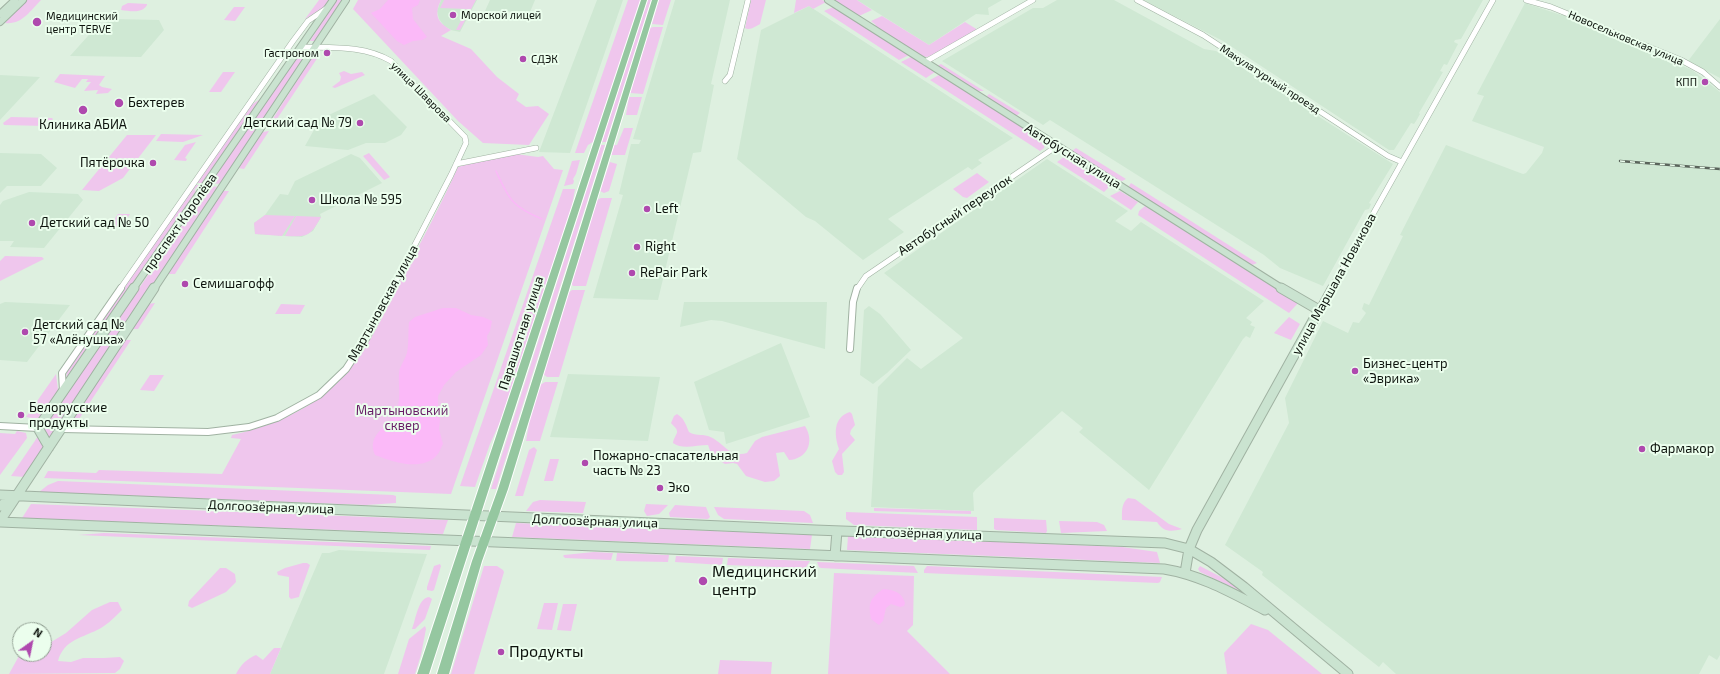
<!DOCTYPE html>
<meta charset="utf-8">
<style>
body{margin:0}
#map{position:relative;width:1720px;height:674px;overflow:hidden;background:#def0e0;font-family:"Exo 2",sans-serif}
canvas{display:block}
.north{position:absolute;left:12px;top:622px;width:40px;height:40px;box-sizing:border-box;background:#ebfeed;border:1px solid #92a093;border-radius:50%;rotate:33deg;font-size:11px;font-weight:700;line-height:16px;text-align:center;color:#0d130d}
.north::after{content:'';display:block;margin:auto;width:14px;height:18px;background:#af49ae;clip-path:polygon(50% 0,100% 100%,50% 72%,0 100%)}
</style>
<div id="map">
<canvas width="1720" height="674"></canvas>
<div class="north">N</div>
</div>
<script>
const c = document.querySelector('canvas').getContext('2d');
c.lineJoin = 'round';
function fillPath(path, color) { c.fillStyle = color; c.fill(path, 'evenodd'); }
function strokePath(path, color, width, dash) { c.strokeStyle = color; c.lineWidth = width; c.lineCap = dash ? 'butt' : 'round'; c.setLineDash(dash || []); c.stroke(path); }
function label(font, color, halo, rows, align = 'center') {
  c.font = font + ' "Exo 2",sans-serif'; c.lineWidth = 4; c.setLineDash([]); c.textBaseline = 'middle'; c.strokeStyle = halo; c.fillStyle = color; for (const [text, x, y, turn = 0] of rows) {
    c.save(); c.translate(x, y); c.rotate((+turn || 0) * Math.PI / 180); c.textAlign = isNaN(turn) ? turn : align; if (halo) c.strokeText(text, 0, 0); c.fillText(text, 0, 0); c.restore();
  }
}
const built = new Path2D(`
 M441,0h36l-17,32 -9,-2 -7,-4 -5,-7 -2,-8z
 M490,0h45l-5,12 -45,-1z
 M597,0h26l-53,153 -31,-1z
 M675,0h55l-19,84 3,1 -13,67 -8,1 -35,147 -65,-2 30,-103 -4,-1 12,-50h8l2,-4 -8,-1z
 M857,0h145l-14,8 1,7 -13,-1 -47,31z
 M1057,0h57l90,49 12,2 177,113 -24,39 2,1 -2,5 -4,1 -42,76 -43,-18 -16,-13 -214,-135 -7,5 -101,-64 91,-53h10z
 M1143,0h340l-22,39 -6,1 -1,2 4,2 -11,21 -3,-1 -4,7 3,1 -24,41 1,1 -4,7 -2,3 -3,-1 -17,27h-5l-166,-109z
 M1525,3l36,12 2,-1 18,10 111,46 28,22v563l-3,5 -8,-5 -10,19h-303l-13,-12 -4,5 -117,-92 1,-3 -38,-27 64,-122 -4,-25 38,-77 25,12 5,-11 6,1 7,-10 -4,-4 2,-6 5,2 34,-69 -3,-1 46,-90 77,29 3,-1 16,-20 2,-6 -72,-26 12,-25 -7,-2z
 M809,6l204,132 -35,22 4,3 -10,7 -4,-3 -80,52 16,13 -41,28 -48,-39 -9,-4 -69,-58 24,-129z
 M115,19l44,1 5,10 -23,27 -71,-1 26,-29z
 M1720,19v59l-32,-17z
 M0,75l40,2 -40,43z
 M374,94l33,33 -6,8 -16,8h-19l-18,7 -43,-4 15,-27z
 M0,153l41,1 16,14 -16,18h-34l-7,7z
 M351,154l9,4 22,25 -62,31 1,3 -8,14 -11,6 -47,-3 -1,-11 11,-8 15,-21 8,1 7,-14z
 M1047,159l81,52 -13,10 16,10 10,-9 123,79 -18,17 6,4 -2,3 5,2 -5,11 -4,-2 -3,3 -94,151 -70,-58 4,-4 -21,-17 -86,78 -3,4 1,18 -103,-4 7,-120 29,-29 14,11 42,-31 -79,-65z
 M29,192l49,2 5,6 -39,48 -34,-1 4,-6h-14v-36l3,-4z
 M5,302l23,1 42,2 -43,57 -27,-2v-56z
 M684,302h143l-2,47 -103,-28 -11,-1 -31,7z
 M869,306l11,8 31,36 -24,23 -14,11 -13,-9 4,-65z
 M781,343l29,74 -84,27 -2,-12 -15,-2 -15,-48z
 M568,374l92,3 -12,64 -98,-4z
 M339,550l88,4 -43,120h-114l52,-121h7z`);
const green = new Path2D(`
 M27,0h14c-11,11 -19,25 -36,23z
 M319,0h11l-5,7 -20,12z
 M336,0h6c-9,13 -16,28 -25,41h-7z
 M358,0h83c-7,15 -4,22 10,30l-10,6 30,13 26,28 22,17 -3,6 10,7 12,-1 11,8 -20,31 -46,-2 -25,-22 -105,-112z
 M444,0h32l-16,30h-4l11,-21 -27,-1z
 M628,0h13l-48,142 -5,3 -4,8h-9z
 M648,0h3l-45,142h-4z
 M659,0h12l-8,25 -11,-1z
 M751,0h15l-6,24c-4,2 -10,7 -15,4z
 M796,0h26l4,2 -13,7 -4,-3 -15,7z
 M834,0h23l15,10 -13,6z
 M128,3l19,1v1c-5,9 -17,6 -26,5l1,-4z
 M234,7h11l-10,14 -11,-1z
 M833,7l76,48 -10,5 -75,-49z
 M882,16l47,29 36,-23 13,8 -45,26 -7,1 -6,-2 -46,-29 2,-1 -5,-4z
 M653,27h10l-20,67 -13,-1 20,-65z
 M300,53h9l-88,131 -11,-1z
 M314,54h6l-49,74h-4z
 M911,57l24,15 -9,6 -25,-16z
 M941,64l43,27h-7l-40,-25z
 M344,71l7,3 11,-2 3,3 -30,13 -3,-1 8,-6 1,-4 -2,-4z
 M223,72h12l-14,20h-12z
 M60,74l45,2 -6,9 3,2 10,2 -4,4 -12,1 2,-4 -14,1 7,-9h-5l2,-3h-6l-7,9 -21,-6z
 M939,75l103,65 3,3 -1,5 -4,3 -110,-71z
 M989,94l31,19 -4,3 -26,-16 -3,-4z
 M629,97h13l-5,18h-11z
 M262,98l-58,85h-7l54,-78z
 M11,117l41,1 1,1 -4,5 -4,2 -41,-1 -1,-2z
 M624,128h9l-8,27h-14l3,-10h3z
 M269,131l-25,38 -6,-1 25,-36z
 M161,134l42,1 -20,7 -27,-1z
 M127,135h29l-33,43 -24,13 -17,-1z
 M196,142l-11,16 2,1 -1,2 -12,-1 11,-15z
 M601,145h4l-109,344h-5z
 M1076,148l50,31 -4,2 -6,-2 -44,-28z
 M369,153l21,24 -6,3 -21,-24z
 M516,154l22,3 5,-1 11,13 9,1 -112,324 -407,-16 4,-7 48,2 3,-3 123,4 19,-35 -10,-1 1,-3c58,-13 103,-38 135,-90 13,-21 23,-44 35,-67 19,-36 39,-73 56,-111l11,-3z
 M1064,157l46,29 -6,6 -47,-30z
 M580,160l-4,14 -3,5 1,2 -1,3 -9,2 8,-25z
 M610,162l7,2 -8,27 -5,2 -4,-2z
 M977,173l12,9 -22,16 -4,-1 -10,-8z
 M1131,183l126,80 -5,2 -122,-77 -1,-2z
 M195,185h6l-4,2 -3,3 2,1 -7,11h2l-125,178 1,-10z
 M209,186l10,1 -157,234 -13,-1z
 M563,189h12l-3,17 -71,214 -11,24 -15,43 -15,-1z
 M223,191h6l-54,83h-7z
 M1120,191l18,11 -7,8 -21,-14z
 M601,198h11l-26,88h-13l-2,-3 26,-83z
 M1145,206l153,97 -9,10 -151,-98 1,-4z
 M118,214h12l-9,13h-12z
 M265,215l30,1 -13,20 -27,-2 -1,-11z
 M296,216h2l23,1c-11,20 -14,20 -36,19z
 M5,256l37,1 2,2 -44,22v-20z
 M572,290h13l-26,87h-12l-4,-3 25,-81z
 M155,303l-17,26h-7l17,-25z
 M281,304l24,1 -5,9h-25z
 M1289,317l11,7 -9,16 -17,-7z
 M124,340h7l-52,79 -6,-1z
 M56,374l2,16 -2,5 -18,24 -12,-2z
 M150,375h14l-10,16 -14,-1z
 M545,382h13l-18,59h-14l4,-23 10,-33z
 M850,412l2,2 3,11 -4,5 -1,4 5,6 -13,14 2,18 -2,3h-4l-3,-3 -3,-11 7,-12c-5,-14 -6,-32 11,-37z
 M677,414c7,4 9,11 12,18 6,4 12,2 19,4 15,5 20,22 39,17l8,-12 7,-4 43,-11c10,16 2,33 -16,34l-5,-8 -8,1 4,23 -6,5 -9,1 -19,-6 -9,-12 -4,-1 -8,1 -13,-8 -4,-11c-11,0 -26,5 -35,-2 0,-4 5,-10 4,-12 0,-3 -4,-5 -6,-8l3,-7z
 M47,423l14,1 -36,53 -14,-1z
 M17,431l9,2 1,5 -27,37v-42l15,1z
 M534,447l3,3 -14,46h-8l14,-46z
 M550,459h9l-6,22h-9z
 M58,481l335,14 3,1v7l-30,2 -327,-13 9,-7z
 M1128,498l7,1 34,25 13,5c-11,3 -19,3 -25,-7l-35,-2c0,-8 -1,-16 6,-22z
 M540,500l46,2 -3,11 -57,-2 7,-9z
 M31,504l417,16 -5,14 -421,-16z
 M646,504l22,1 -9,9 -12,2 -3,-5z
 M675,505l31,2 4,10 -2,2 -38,-2 -1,-4z
 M714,507l90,4 6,4 3,8 -89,-4 -6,-4z
 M874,508l97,3v3l-97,-3z
 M846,512l131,5v13l-123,-5 -8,-6z
 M994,518l52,2 1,11 -1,2 -50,-3 -2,-1z
 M1059,521l38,1 7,3 3,6 -46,2z
 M516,523l296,12 -2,14 -298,-12z
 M104,533l327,13 -1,4 -352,-15z
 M848,536l274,11 35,5 3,11 -313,-13z
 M594,552l19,1 -2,7 -46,-2 -2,-2 1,-1z
 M617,553l52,2 -1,7 -52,-1z
 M676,556l47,2 -1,7 -47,-3z
 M728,558l82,3 -4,6 -4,1 -75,-3z
 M817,562l97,4 4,7 -97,-5 -2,-1z
 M303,563h4l3,2 -10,28 -1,4 -8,2 -2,-2v-20l-11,-2 -1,-3 8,-4z
 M440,564l1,2 -7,24 -2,1 -5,-1v-3l7,-21z
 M484,566h13l6,4 1,2 -30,102h-23z
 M927,566l235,11 -2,5 -2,1 -234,-10v-3z
 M1200,566l21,11 22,14v1l-43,-20 -2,-3z
 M220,568h6l9,6 1,8 -10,10 -34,16 -4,-2 1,-5z
 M834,573l80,3 -1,49 -6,6 43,43h-122z
 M429,597l3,2 -7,20 -10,10h-3c4,-10 6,-31 17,-32z
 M110,602h8l4,8c-6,6 -14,14 -21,18 -18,10 -37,11 -43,33l13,1 12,-4h21l16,-1 4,4 -4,8 -5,4 -106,1 11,-20h24v-13l4,3 18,-11 26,-23z
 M544,603h14l-6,27 -15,-1z
 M563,604h14l-6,27 -14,-1z
 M1251,624l17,6 54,44h-95l-3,-21z
 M425,626l1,3 -5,26 -6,19h-17l11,-35z
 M274,648h7l-11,26h-34c5,-10 11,-15 20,-19l7,5z
 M720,660l52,2 -1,12h-53z`);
const water = new Path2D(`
 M388,0h32l-2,5 -6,3 1,11 14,18 -5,3 -9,1 -9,4 -7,-4 -26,-28 9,-4z
 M443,308h13l15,7 12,2 9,4 -2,10 -3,5 1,9 -7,10 -25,17 -12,13 -6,11v20l2,4 -1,9 4,15c-2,3 -3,8 -6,11 -15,17 -44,7 -62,0 -9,-21 13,-27 20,-42 7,-13 3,-26 4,-40 0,-6 6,-13 8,-20 2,-10 1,-21 2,-31l6,-5z
 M883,589c11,1 19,3 22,14l-1,3 -4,1 -9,-3 -5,4 -3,13 -4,4 -8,-6c-3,-17 -1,-20 12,-30z`);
const stream = new Path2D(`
 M496,171c13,28 16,36 46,48`);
const streetFar1 = new Path2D(`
 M1137,0l66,35 185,121 14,6
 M1526,0l25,7 130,53 22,12 17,15
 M301,47c31,1 62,-2 90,14l74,76 1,6 -15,32 -59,114
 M925,62l108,-62
 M725,81l5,-6 18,-75
 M456,164l80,-16
 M120,289l173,-248 15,-20 19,-13
 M857,289l9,-13 191,-130
 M1331,289l162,-289`);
const street = new Path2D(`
 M1319,310l12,-22
 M850,349l3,-47 4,-14
 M63,391l-1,-18 59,-85
 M0,426l38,2
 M62,429l146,3 41,-5 28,-9 42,-23 27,-26 21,-32 25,-49`);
const secondaryFar1 = new Path2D(`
 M828,0l455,289
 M0,14l15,-14
 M0,22l23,-22
 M133,289l200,-289
 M154,289l192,-289`);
const secondary = new Path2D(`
 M49,447l-11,-19 96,-140
 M0,495l815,35 350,13 24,6 22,13 33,25 104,87
 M0,506l14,-8
 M0,521l154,-233
 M0,522l1164,47c37,6 68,24 101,41
 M835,556l2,-25
 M1185,573l4,-24 8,-19 122,-220 -38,-22`);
const primary = new Path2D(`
 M641,0h6l-218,674h-12z
 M652,0h6l-150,489 -26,72 -33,113h-12l35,-113 26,-72z`);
const rail = new Path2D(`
 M1620,161l100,8`);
const markers = [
 [453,15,4,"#af49ae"],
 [37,22,5,"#af49ae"],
 [327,53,4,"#af49ae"],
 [523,59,4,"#af49ae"],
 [1705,82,4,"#af49ae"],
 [119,103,5,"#af49ae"],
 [83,110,5,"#af49ae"],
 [360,123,4,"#af49ae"],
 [153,163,4,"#af49ae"],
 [312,200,4,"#af49ae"],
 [647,209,4,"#af49ae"],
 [32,223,4,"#af49ae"],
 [637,247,4,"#af49ae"],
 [632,273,4,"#af49ae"],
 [185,284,4,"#af49ae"],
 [25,332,4,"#af49ae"],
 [1355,371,4,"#af49ae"],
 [21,415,4,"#af49ae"],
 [1642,449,4,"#af49ae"],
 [585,463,4,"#af49ae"],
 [660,488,4,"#af49ae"],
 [703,581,5,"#af49ae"],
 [501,652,4,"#af49ae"]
];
const farPoinames = [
 ["Морской лицей",461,15],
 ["Медицинский",46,16],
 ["центр TERVE",46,29],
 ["Гастроном",319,53,"right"],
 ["СДЭК",531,59],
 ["КПП",1697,82,"right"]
];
const farStreetnames = [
 ["Новосельковская улица",1626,38,23],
 ["Макулатурный проезд",1270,79,33],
 ["улица Шаврова",421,92,45]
];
const poiNames = [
 ["Бехтерев",128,103],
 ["Детский сад № 79",352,123,"right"],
 ["Клиника АБИА",83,125,"center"],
 ["Пятёрочка",145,163,"right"],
 ["Школа № 595",320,200],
 ["Left",655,209],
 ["Детский сад № 50",40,223],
 ["Right",645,247],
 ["RePair Park",640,273],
 ["Семишагофф",193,284],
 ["Детский сад №",33,325],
 ["57 «Алёнушка»",33,340],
 ["Бизнес-центр",1363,364],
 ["«Эврика»",1363,379],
 ["Белорусские",29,408],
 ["продукты",29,423],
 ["Фармакор",1650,449],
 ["Пожарно-спасательная",593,456],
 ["часть № 23",593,471],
 ["Эко",668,488]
];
const streetNames = [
 ["Автобусная улица",1073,156,32],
 ["Автобусный переулок",955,215,-34],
 ["проспект Королёва",180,223,-55],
 ["улица Маршала Новикова",1334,284,-61],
 ["Мартыновская улица",383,303,-61],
 ["Парашютная улица",521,333,-72],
 ["Долгоозёрная улица",271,507,2],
 ["Долгоозёрная улица",595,521,2],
 ["Долгоозёрная улица",919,533,2]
];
const parkNames = [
 ["Мартыновский",402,411],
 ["сквер",402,426]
];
const nearPoinames = [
 ["Медицинский",712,572],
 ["центр",712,590],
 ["Продукты",509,652]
];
fillPath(built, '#cfe8d3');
fillPath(green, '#efc6ed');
fillPath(water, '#fbb9f8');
strokePath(stream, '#fbb9f8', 1.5);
strokePath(streetFar1, '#a0b2a2', 6);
strokePath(street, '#a0b2a2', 8);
strokePath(secondaryFar1, '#a0b2a2', 8);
strokePath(secondary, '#a0b2a2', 11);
strokePath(primary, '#fff', 2);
strokePath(streetFar1, '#fff', 5);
strokePath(street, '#fff', 6);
strokePath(secondaryFar1, '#cae3d0', 6);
strokePath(secondary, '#cae3d0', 9);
fillPath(primary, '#95c7a0');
strokePath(rail, '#5a645b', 2.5);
strokePath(rail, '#ebfeed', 1.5, [5]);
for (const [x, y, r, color] of markers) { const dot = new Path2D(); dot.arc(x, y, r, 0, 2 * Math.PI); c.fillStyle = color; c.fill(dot); strokePath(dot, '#ebfeed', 1.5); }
label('11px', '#0d130d', '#ebfeed', farPoinames, 'left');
label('11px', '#0d130d', '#ebfeed', farStreetnames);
label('13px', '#0d130d', '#ebfeed', poiNames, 'left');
label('13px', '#0d130d', '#ebfeed', streetNames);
label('13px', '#671c66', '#ebfeed', parkNames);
label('16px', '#0d130d', '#ebfeed', nearPoinames, 'left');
</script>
